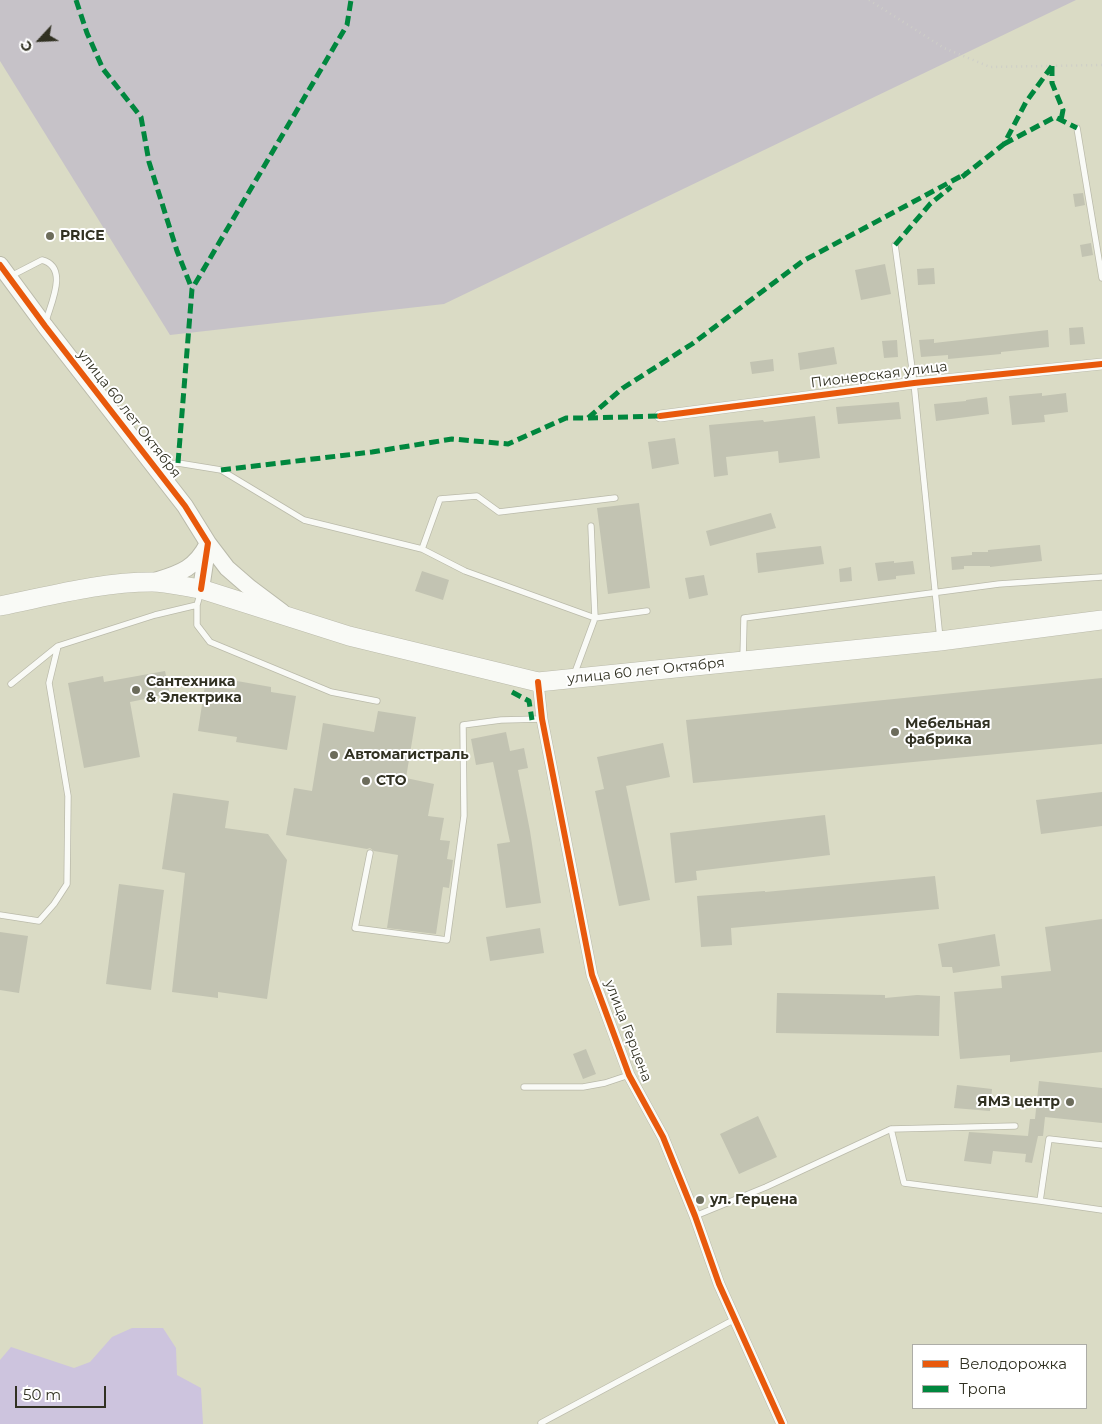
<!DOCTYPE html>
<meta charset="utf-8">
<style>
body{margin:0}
#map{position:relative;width:1102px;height:1424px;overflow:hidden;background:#dadbc5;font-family:Montserrat,sans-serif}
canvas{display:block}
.legend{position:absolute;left:912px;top:1344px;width:175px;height:65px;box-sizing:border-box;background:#fff;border:1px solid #adada7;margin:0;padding:6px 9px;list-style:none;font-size:15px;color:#313122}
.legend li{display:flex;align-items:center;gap:10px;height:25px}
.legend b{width:25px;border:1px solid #adada7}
.north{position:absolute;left:15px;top:15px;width:50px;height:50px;-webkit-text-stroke:4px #fff;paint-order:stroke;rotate:245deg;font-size:14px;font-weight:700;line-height:20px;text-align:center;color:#313122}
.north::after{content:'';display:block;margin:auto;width:18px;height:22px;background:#313122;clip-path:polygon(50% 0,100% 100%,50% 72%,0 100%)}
.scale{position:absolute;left:15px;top:1386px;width:91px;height:22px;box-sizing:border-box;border:2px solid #313122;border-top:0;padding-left:6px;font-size:15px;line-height:18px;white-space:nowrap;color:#313122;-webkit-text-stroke:4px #fff;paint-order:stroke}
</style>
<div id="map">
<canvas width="1102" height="1424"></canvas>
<ul class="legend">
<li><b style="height:6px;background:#e8590c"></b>Велодорожка</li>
<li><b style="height:6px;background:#00873e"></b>Тропа</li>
</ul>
<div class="north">С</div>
<div class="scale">50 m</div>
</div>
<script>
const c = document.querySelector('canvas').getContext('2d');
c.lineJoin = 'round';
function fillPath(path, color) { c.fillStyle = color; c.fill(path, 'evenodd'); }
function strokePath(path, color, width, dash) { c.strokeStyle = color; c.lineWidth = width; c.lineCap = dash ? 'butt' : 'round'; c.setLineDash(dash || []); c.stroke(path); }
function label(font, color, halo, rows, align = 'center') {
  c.font = font + ' Montserrat,sans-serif'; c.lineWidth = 4; c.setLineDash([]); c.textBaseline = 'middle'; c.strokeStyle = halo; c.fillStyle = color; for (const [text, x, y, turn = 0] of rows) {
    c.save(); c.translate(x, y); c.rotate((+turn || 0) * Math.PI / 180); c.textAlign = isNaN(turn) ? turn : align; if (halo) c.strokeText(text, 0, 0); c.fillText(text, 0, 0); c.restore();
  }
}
const green = new Path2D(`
 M0,0h1076l-632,304 -274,31 -170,-274z`);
const water = new Path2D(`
 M132,1328h31l13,20 1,27 24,13 2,36h-203v-64l11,-13 63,21 16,-6 22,-25z`);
const building = new Path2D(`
 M1083,193l2,12 -10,2 -2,-13z
 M1091,243l2,12 -11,2 -2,-12z
 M885,264l6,30 -30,6 -6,-30z
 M934,268l1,16 -17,1 -1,-16z
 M1083,327l2,17 -15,1 -1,-17z
 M1048,330l1,17 -48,5v2l-53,5v-4l-27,2 -2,-17 15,-1v4z
 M897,340l1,17 -14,1 -2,-17z
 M834,347l3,17 -37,6 -2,-17z
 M773,359l1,12 -22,3 -2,-12z
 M1042,393v3l24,-3 2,19 -24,3 1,7 -33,3 -3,-29z
 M987,397l2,17 -53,7 -2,-17 32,-3v-1z
 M899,402l2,17 -63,5 -2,-17z
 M815,416l5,42 -41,5 -1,-12 -52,6 2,18 -14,2 -5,-52 54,-5 1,2z
 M675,438l4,26 -27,5 -4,-27z
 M639,503l11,85 -42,6 -11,-86z
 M771,513l5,15 -66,18 -4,-15z
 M1040,545l2,16 -52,6v-1h-26v3l-12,1 -1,-13 21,-2v-3h16v-2z
 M821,546l3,18 -66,9 -2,-20z
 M894,561v2l19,-2 2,13 -19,2v3l-18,2 -3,-18z
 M851,567l1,14 -12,1 -1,-13z
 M422,571l27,9 -6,20 -28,-9z
 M704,575l4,20 -19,4 -4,-21z
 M165,671l5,23 -40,8 10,55 -56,11 -16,-85 35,-7 1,6z
 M1102,678v66l-409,39 -7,-63z
 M237,681l34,6v5l25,4 -9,54 -51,-8 1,-5 -39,-6 7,-46 30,5z
 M378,711l38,6 -10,61 28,6 -6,32 16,2 -4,22 10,1 -3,18 6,1 -4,28 -6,-1 -7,47 -49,-6 11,-73 -24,-4 -4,-3 -3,1 -81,-14 8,-47 18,3 11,-68 51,9z
 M506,732l4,19 14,-3 4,20 -10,2 12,61 11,72 -35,5 -9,-64 13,-2 -17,-80 -17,3 -5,-26z
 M663,743l7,34 -44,9 24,114 -31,6 -24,-115 9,-2 -7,-32z
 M1102,792v34l-61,8 -5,-34z
 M173,793l56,8 -4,27 43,6 19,26 -20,139 -49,-7v6l-46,-6 13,-119 -23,-4z
 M825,815l5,40 -134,16 1,9 -22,3 -5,-50z
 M935,876l4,33 -208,19 1,17 -31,2 -4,-51 68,-5v1z
 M119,884l45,6 -13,100 -45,-6z
 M1102,919v133l-92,10v-7l-50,4 -6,-67 48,-4 -1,-12 50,-5 -6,-44z
 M540,928l4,25 -54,8 -4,-24z
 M0,932l28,4 -9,57 -19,-3z
 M995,934l5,32 -47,7 -1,-6h-10l-4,-23z
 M777,993l108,2v3l32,-3 23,1 -1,40 -163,-3z
 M586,1049l10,25 -13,5 -10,-25z
 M1039,1081l63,7v35l-57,-6 -2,19h-5l-6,27 -7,-1 1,-8 -33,-3 -2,13 -27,-3 5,-29 59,4 2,-17h5z
 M957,1085l35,4 -2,22 -36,-3z
 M758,1116l19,41 -38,17 -19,-40z`);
const path = new Path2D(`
 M869,0l75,48 46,19 112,-2`);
const lane = new Path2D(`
 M1077,128l25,150
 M895,245l19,138 26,256
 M9,277l33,-17c27,7 9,43 4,61
 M157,466l21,-3 43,7 83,50 118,29 43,22 130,47 52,-7
 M422,549l18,-50 37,-3 22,16 116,-14
 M201,591l-4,14v20l13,17 121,50 46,9
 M743,659l1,-41 255,-34 103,-7
 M574,675l21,-57 -4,-92
 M11,684l47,-38 97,-31 42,-10
 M370,853l-15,75 92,12 17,-124 -1,-91 38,-5 41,-1
 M0,915l39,6 15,-17 13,-20 1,-88 -19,-113 9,-37
 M524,1087h59l22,-4 24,-8
 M891,1129l124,-3
 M1040,1201l62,9
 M695,1216l71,-29 125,-58 13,54 136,18 9,-62 53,6
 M541,1423l194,-104`);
const street = new Path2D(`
 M660,416l254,-33 188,-19
 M538,682l4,37 50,256 37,100 34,62 32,79 24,68 63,140`);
const secondary = new Path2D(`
 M0,265l45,61 140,180 23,37 -7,46
 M155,581c25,-8 40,-12 53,-38l19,25 23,20 32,24`);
const primary = new Path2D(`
 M0,606c50,-10 100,-24 152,-24 16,0 33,5 49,7l148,47 189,46 402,-41 162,-21`);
const quiet = new Path2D(`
 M76,0l11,33 16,36 38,48 8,45 28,89 15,38
 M1052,66v17l11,27 -2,10
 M1004,144l51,-27 22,11
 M962,177l42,-33 22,-42 26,-36
 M895,245l35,-41 21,-17
 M588,418l72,-2
 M178,463l14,-174 155,-264 4,-25
 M221,470l151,-18 80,-13 56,5 58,-26h22l35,-30 69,-44 111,-83 164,-88
 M512,692l17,9 3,19`);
const cycleway = new Path2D(`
 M0,265l45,61 140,180 23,37 -7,46
 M660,416l254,-33 188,-19
 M538,682l4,37 50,256 37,100 34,62 32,79 24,68 63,140`);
const markers = [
 [50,236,5,"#6c6c5b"],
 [136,690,5,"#6c6c5b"],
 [895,732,5,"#6c6c5b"],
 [334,755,5,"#6c6c5b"],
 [366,781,5,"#6c6c5b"],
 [1070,1102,5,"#6c6c5b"],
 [700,1200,5,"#6c6c5b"]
];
const poiNames = [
 ["PRICE",60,236],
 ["Сантехника",146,682],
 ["& Электрика",146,698],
 ["Мебельная",905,724],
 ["фабрика",905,740],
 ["Автомагистраль",344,755],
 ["СТО",376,781],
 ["ЯМЗ центр",1060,1102,"right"],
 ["ул. Герцена",710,1200]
];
const streetNames = [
 ["Пионерская улица",879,375,-7],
 ["улица 60 лет Октября",129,414,52],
 ["улица 60 лет Октября",646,671,-6],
 ["улица Герцена",628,1031,69]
];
fillPath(green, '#c6c2c8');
fillPath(water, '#cdc4de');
fillPath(building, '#c2c3b2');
strokePath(lane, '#babaaa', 7);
strokePath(street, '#babaaa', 12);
strokePath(secondary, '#babaaa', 18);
strokePath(primary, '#babaaa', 20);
strokePath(path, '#cecec8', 2.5, [1, 4]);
strokePath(lane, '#f9faf6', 5.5);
strokePath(street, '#f9faf6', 11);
strokePath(secondary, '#f9faf6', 16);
strokePath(primary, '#f9faf6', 19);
strokePath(quiet, '#00873e', 5, [10, 5]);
strokePath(cycleway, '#e8590c', 6);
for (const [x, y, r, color] of markers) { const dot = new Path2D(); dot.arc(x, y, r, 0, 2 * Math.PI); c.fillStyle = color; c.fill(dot); strokePath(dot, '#fff', 2); }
label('bold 14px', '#313122', '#fff', poiNames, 'left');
label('14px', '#313122', '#fff', streetNames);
</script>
